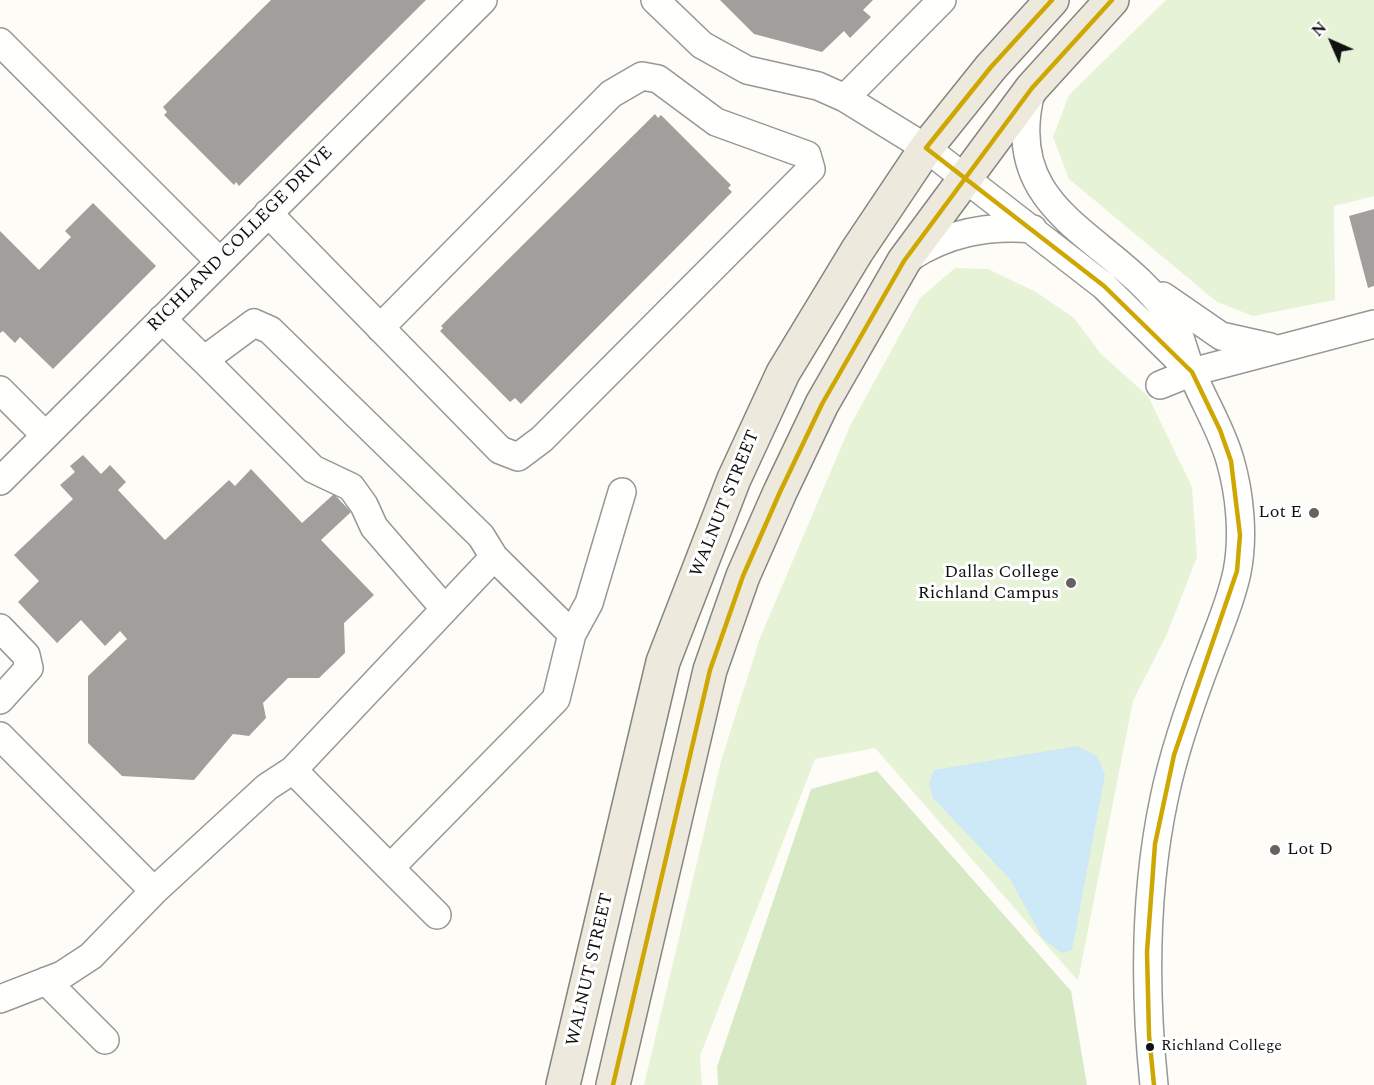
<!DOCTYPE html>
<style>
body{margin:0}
#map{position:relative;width:1374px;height:1085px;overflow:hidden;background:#fdfcf7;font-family:Spectral,serif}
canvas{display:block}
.north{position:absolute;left:1302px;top:12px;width:60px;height:60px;-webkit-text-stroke:4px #fff;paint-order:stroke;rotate:315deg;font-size:16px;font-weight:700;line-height:24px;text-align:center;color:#111}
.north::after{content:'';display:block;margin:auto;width:21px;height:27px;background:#111;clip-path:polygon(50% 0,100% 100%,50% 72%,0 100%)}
</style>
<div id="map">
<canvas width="1374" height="1085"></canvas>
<div class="north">N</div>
</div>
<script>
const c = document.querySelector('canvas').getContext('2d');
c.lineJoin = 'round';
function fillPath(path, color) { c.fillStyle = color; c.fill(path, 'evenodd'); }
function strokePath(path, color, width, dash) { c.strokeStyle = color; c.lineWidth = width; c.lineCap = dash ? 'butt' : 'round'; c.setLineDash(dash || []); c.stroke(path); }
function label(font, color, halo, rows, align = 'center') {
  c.font = font + ' Spectral,serif'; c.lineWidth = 6; c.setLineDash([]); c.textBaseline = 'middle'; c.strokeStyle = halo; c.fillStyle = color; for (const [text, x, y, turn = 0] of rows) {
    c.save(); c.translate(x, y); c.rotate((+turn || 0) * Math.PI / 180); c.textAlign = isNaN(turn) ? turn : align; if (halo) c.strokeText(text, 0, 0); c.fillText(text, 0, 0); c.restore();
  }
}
const green = new Path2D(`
 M1166,0h208v196l-40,10 1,94 -82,16 -36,-14 -148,-123 -16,-42 16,-42z
 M955,268l33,1 48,23 38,26 27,36 47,42 44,91 5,70 -30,77 -34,67 -55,280 -203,-233 -60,11 -115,297 2,29h-58l77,-324 39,-123 90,-212 70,-128z`);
const forest = new Path2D(`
 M877,771l194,220 16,94h-369l-1,-18 94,-278z`);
const water = new Path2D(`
 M1077,746l20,10 8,19 -33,175 -10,3 -19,-14 -33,-60 -77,-81 -4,-15 5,-13z`);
const building = new Path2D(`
 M271,0h155l-187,186 -3,-4 -2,3 -70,-70 3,-3 -4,-5z
 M720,0h153l-10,10 8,7 -21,21 -6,-7 -22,21 -68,-18z
 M655,114l3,4 3,-3 70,70 -3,3 4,4 -211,212 -6,-6 -5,4 -70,-71 3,-3 -2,-2z
 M93,203l63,63 -103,103 -33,-32 -5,6 -12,-12 -3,2v-102l39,39 32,-33 -6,-6z
 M1374,209v77l-6,2 -19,-72z
 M83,455l18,19 9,-9 16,17 -8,8 47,50 64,-60 6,6 16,-17 51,54 32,-29 17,18 -30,28 53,55 -30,28 1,30 -26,25h-31l-25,25 3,15 -17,18 -16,-2 -39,46 -72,-4 -34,-33v-67l39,-37 -7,-8 -15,15 -24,-26 -24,23 -39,-41 21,-21 -25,-26 59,-56 -13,-14 15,-13 -5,-6z`);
const minor = new Path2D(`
 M655,0l47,45 45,25 71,16 27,12 81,50 178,138 83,82
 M0,42l220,220
 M1031,92c-32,126 86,142 141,228 9,14 12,34 19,50 12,31 30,58 39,90 10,34 14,77 7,112 -6,29 -18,56 -28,83 -18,47 -35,95 -45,144 -20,95 -20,190 -10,286
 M845,98l97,-98
 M268,213l232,237 18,7 24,-18 269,-270 -4,-14 -91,-33 -58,-43 -16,-3 -31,18 -231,234
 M909,258c38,-25 78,-33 124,-29
 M1163,296l58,40 49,11
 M204,360l109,109 38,18 13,18 10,22 70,81
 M1160,385l32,-13 182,-48
 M0,390l45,45
 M0,481l483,-481
 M0,628l26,27 3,13 -29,32
 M572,634l17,-31 33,-111
 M0,736l154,155 -63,65 -29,19 -62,24
 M293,770l97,98 166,-169 16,-65 -78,-77
 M390,868l47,47
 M154,891l113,-104 26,-17 201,-213 -13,-21 -211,-206 -16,-7 -50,37 -42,-41
 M46,981l59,59`);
const major = new Path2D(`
 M563,1085l100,-423 71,-183 49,-106 74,-122 69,-103 65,-81 61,-67
 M613,1085l97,-415 33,-94 37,-84 42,-88 82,-143 128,-173 80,-88`);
const bus1 = new Path2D(`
 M1052,0l-61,67 -65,81 178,138 88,86 28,58 11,31 9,74 -3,36 -63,184 -19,89 -8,108 2,83 5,50
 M613,1085l97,-415 33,-94 37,-84 42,-88 82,-143 128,-173 80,-88`);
const markers = [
 [1314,513,6,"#646362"],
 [1071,583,6,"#646362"],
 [1275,850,6,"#646362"],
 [1150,1047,5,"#111"]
];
const busNames = [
 ["Richland College",1161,1047]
];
const streetNames = [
 ["RICHLAND COLLEGE DRIVE",241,240,-45],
 ["WALNUT STREET",726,504,-68],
 ["WALNUT STREET",591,970,-77]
];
const poiNames = [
 ["Lot E",1302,513],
 ["Dallas College",1059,573],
 ["Richland Campus",1059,594],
 ["Lot D",1287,850,"left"]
];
fillPath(green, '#e7f3d7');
fillPath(forest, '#d8eac5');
fillPath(water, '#cde8f7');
fillPath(building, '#a19f9c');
strokePath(minor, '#979795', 30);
strokePath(major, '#858482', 36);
strokePath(minor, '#fffffe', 27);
strokePath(major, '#ede9dc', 33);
strokePath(bus1, '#cfa703', 4.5);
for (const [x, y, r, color] of markers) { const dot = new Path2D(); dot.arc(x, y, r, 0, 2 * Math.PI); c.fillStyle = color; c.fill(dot); strokePath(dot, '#fff', 2); }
label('16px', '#111', '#fff', busNames, 'left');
label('18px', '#111', '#fff', streetNames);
label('18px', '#111', '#fff', poiNames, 'right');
</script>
